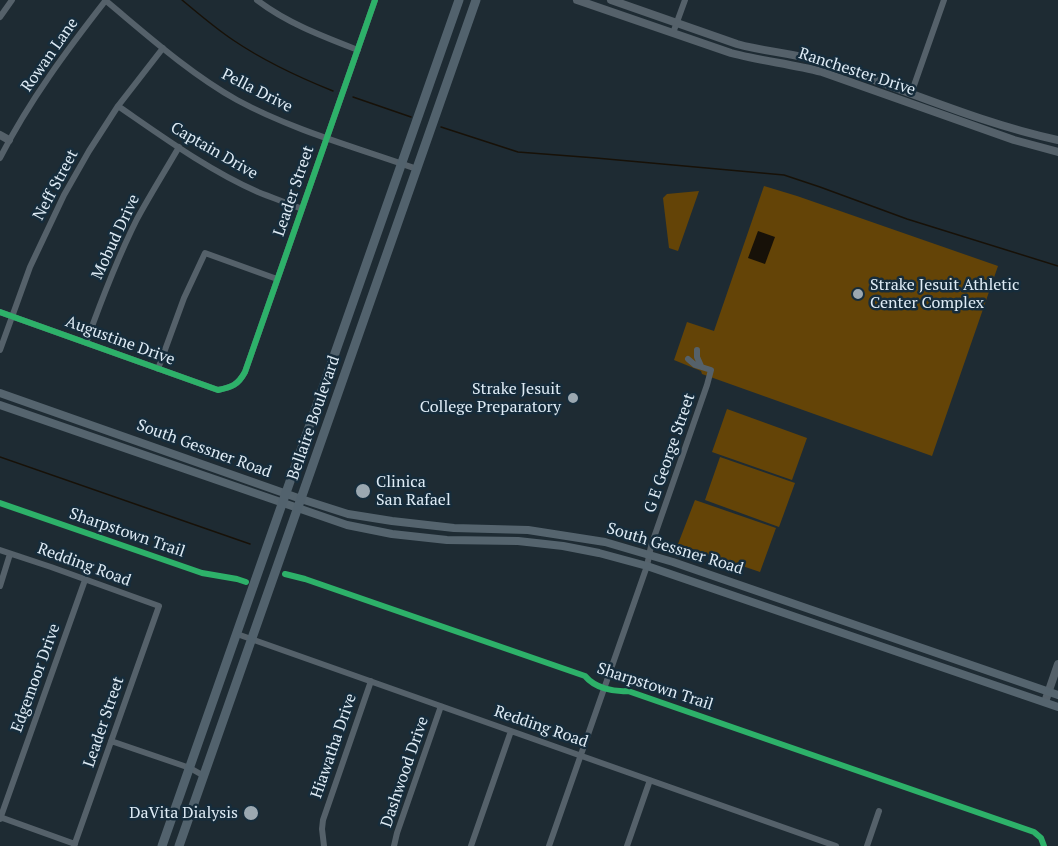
<!DOCTYPE html>
<style>
body{margin:0}
canvas{display:block;background:#1e2b33}
</style>
<canvas width="1058" height="846"></canvas>
<script>
const c = document.querySelector('canvas').getContext('2d');
c.lineJoin = 'round';
function fillPath(path, color) { c.fillStyle = color; c.fill(path, 'evenodd'); }
function strokePath(path, color, width, dash) { c.strokeStyle = color; c.lineWidth = width; c.lineCap = dash ? 'butt' : 'round'; c.setLineDash(dash || []); c.stroke(path); }
function label(font, color, halo, rows, align = 'center') {
  c.font = font + ' "PT Serif",serif'; c.lineWidth = 5; c.setLineDash([]); c.textBaseline = 'middle'; c.strokeStyle = halo; c.fillStyle = color; for (const [text, x, y, turn = 0] of rows) {
    c.save(); c.translate(x, y); c.rotate((+turn || 0) * Math.PI / 180); c.textAlign = isNaN(turn) ? turn : align; if (halo) c.strokeText(text, 0, 0); c.fillText(text, 0, 0); c.restore();
  }
}
const green = new Path2D(`
 M764,186l33,10 201,70 -66,190 -230,-82 -1,-3 -27,-11 13,-38 27,9z
 M699,191l-21,60 -9,-3 -6,-50 4,-4z
 M727,409l80,29 -15,42 -80,-28z
 M720,457l75,26 -16,44 -74,-27z
 M695,500l81,28 -16,44 -82,-28z`);
const water = new Path2D(`
 M758,231l17,6 -10,27 -17,-6z`);
const stream = new Path2D(`
 M182,0c17,14 33,28 51,40 31,21 65,37 100,51
 M353,97l58,20
 M441,127l77,25 78,6 188,17 36,12 87,32 151,47
 M0,457l250,87`);
const minor = new Path2D(`
 M105,0c42,35 84,73 132,100 55,30 121,48 180,69
 M257,0c30,23 65,36 101,50
 M0,17l12,-17
 M673,33l12,-33
 M911,94l33,-94
 M118,106c45,31 90,64 140,86 15,6 29,11 44,17
 M0,158c29,-57 67,-108 106,-158
 M0,312l218,78c14,-3 20,-5 27,-18l130,-372
 M86,343c15,-42 31,-84 51,-124 13,-24 28,-48 42,-72
 M0,350l30,-83 34,-72 25,-44 29,-45 45,-58
 M697,350v7l4,9
 M158,369l26,-71 21,-45 72,26
 M0,550l51,17 108,39 -85,240
 M0,586l10,-32
 M237,634l599,212
 M111,741l79,27 14,8
 M0,817l75,27
 M0,819l85,-239
 M324,846l-2,-17 1,-9 48,-139
 M394,846l3,-13 44,-127
 M471,846l40,-115
 M549,846l98,-280 4,-20 56,-161 4,-15 -16,-5 -7,-6
 M627,846l23,-66
 M867,846l12,-35`);
const tertiary = new Path2D(`
 M577,0l154,53c30,8 61,11 91,19l192,68 44,12
 M611,0l126,44c28,8 57,9 85,18 78,25 156,61 236,78
 M0,135l9,5
 M1045,702l13,-38`);
const secondary = new Path2D(`
 M0,393l301,106 47,15 44,7 62,7 74,2 77,12 68,20 385,133
 M0,405l347,120 45,9 55,6 71,1 45,5 36,7 48,13 411,141`);
const primary = new Path2D(`
 M162,846l297,-846
 M179,846l297,-846`);
const cycleway = new Path2D(`
 M0,312l218,78c14,-3 20,-5 27,-18l130,-372
 M0,503l202,70 35,6 9,3
 M285,574l20,5 280,97c10,12 28,16 43,15l406,141 7,6 3,8`);
const markers = [
 [858,294,6,"#9ba8b1"],
 [573,398,6,"#9ba8b1"],
 [363,491,8,"#9ba8b1"],
 [251,813,8,"#9ba8b1"]
];
const streetNames = [
 ["Rowan Lane",50,55,-55],
 ["Ranchester Drive",857,72,18],
 ["Pella Drive",257,91,27],
 ["Captain Drive",214,151,30],
 ["Neff Street",56,185,-62],
 ["Leader Street",294,191,-71],
 ["Mobud Drive",116,237,-65],
 ["Augustine Drive",120,341,20],
 ["Bellaire Boulevard",314,418,-71],
 ["South Gessner Road",204,449,20],
 ["G E George Street",670,453,-71],
 ["Sharpstown Trail",127,533,19],
 ["South Gessner Road",675,549,17],
 ["Redding Road",84,565,20],
 ["Edgemoor Drive",36,678,-70],
 ["Sharpstown Trail",655,687,18],
 ["Leader Street",104,722,-71],
 ["Redding Road",541,727,19],
 ["Hiawatha Drive",334,746,-71],
 ["Dashwood Drive",405,772,-71]
];
const poiNames = [
 ["Strake Jesuit Athletic",870,285],
 ["Center Complex",870,303],
 ["Strake Jesuit",561,389,"right"],
 ["College Preparatory",561,407,"right"],
 ["Clinica",376,482],
 ["San Rafael",376,500],
 ["DaVita Dialysis",238,813,"right"]
];
fillPath(green, '#644407');
fillPath(water, '#171108');
strokePath(stream, '#171108', 1.5);
strokePath(minor, '#55616a', 6);
strokePath(tertiary, '#55616a', 8);
strokePath(secondary, '#55646e', 8);
strokePath(primary, '#52626d', 9);
strokePath(cycleway, '#2db169', 6);
for (const [x, y, r, color] of markers) { const dot = new Path2D(); dot.arc(x, y, r, 0, 2 * Math.PI); c.fillStyle = color; c.fill(dot); strokePath(dot, '#162c3b', 2); }
label('16px', '#deebf5', '#162c3b', streetNames);
label('16px', '#deebf5', '#162c3b', poiNames, 'left');
</script>
